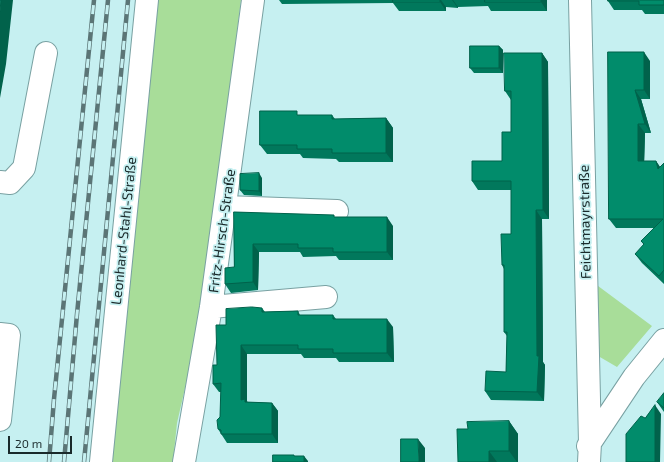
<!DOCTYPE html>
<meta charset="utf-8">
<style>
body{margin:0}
#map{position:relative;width:664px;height:462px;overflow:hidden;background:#c6f0f1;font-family:"Exo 2",sans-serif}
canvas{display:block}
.scale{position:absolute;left:8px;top:436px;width:64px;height:18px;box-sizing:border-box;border:2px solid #1a2a2b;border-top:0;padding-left:5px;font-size:12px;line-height:14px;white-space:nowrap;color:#1a2a2b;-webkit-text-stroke:3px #c6f0f1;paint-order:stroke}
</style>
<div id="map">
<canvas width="664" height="462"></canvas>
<div class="scale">20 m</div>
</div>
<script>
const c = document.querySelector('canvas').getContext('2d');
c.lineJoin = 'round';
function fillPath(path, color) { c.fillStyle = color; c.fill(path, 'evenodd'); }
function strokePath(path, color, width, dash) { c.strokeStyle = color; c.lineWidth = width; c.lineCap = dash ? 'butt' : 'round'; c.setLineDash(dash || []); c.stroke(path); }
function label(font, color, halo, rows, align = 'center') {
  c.font = font + ' "Exo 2",sans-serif'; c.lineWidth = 3.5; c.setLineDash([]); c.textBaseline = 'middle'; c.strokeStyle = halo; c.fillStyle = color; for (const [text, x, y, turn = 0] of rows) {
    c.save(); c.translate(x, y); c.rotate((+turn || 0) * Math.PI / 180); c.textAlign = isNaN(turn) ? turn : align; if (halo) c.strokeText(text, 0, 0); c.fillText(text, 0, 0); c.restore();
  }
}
const green = new Path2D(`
 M153,0h88l-40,318 -24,105 -4,39h-79z
 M590,280l62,46 -35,41 -24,-14z`);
const minor = new Path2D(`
 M580,0l10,443 -1,19
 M0,182l10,1 14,-15 22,-115
 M225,207l112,4
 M211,307l115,-10
 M0,334l9,1 -9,85
 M588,446l46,-69 30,-37
 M101,462l46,-462
 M184,462l27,-155 42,-307`);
const rail = new Path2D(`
 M49,462l5,-63 40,-399
 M64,462l13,-148 31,-314
 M84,462l44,-462`);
const wall = new Path2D(`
 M279,0h268v11h-56l-3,-5 -30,1v1l-12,-1v4h-47l-6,-8 -111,1z
 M664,0v14h-19l-3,-4h-28l-6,-9z
 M499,46l4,4v23h-29l-4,-5z
 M608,52l42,9v38h-9l10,34h-6l-1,28h12l4,6 4,-4v121l-22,-21 -7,-9 9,-9 -3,-4 13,-13h-38l-7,-9z
 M542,53l6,9 1,157h-7l1,143 2,3 -1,36 -53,-1 -6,-9 21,-19 1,-36 -3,-4v-63l-2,-4 9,-31v-44h-33l-6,-9 30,-20 9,-29v-32l-6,-9z
 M300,115h32l3,4 51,-1 7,10v34h-54l-3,-3 -33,-1 -3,-4h-33l-7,-9z
 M262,178v18l-18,-1 -4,-5z
 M234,212l102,5 57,9v34h-54l-3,-4 -33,1 -3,-5h-41l-1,38 -27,3 -6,-9 9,-17z
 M262,308l3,4 33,-1 2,4h33l3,4 57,8 1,35h-55l-3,-4h-32l-3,-4h-54v48l25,1 6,8v32h-51l-9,-14 2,-12 1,-25h-2l-6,-8 13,-59z
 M664,393v19l-7,-10z
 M509,421l9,13v28h-60z`);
const shadedWall = new Path2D(`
 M1,0h12l-7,64 -6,34v-87z
 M440,0h1l5,7v4l-6,-9z
 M452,0h1l5,7v1z
 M541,0h6v11l-6,-9z
 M499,46l4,4v23l-4,-5z
 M644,52l6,9v38l-6,-9z
 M542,53l6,9 1,157 -6,-9z
 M635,90l6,9 10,34 -6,-9z
 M386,118l7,10v34l-7,-9z
 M638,124l7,9 -1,37 -6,-9z
 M656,161l6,9 -4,-1z
 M259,173l3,5v18l-3,-5z
 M536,210l6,9 1,143 2,3 -1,36 -7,-9z
 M387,217l6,9v34l-6,-8z
 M253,244l6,8 -1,38 -5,-8z
 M387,319l6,8 1,35 -7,-9z
 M241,345l6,9v47l4,7 -10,-8z
 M272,403l6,8v32l-6,-9z
 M655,405l6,9 -1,48h-5z
 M509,421l9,13v28h-1l-8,-11z
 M418,439l7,9v14h-6z
 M489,451l8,11h-8z
 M304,456l4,5v1h-4z`);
const building = new Path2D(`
 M0,0h1l-1,11z
 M393,0h47v2h-47z
 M485,0h56v2h-56z
 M608,0h56v5h-25v-4h-31z
 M470,46h29v22h-29z
 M608,52h36v38h-9l10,34h-7v37h18l2,8 6,-6v107l-5,6 -24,-22 9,-10 -3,-3 22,-22h-54z
 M504,53h38l1,157h-7l1,146h2l-2,36 -52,-1 1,-20 20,1 1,-40h-3v-67h-2l-1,-31h10v-53h-39v-20h30v-29h9v-41h-6z
 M260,111h37v4h35v4l54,-1v35h-54v-4h-35v-4h-37z
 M259,173v18l-19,-1v-16z
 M234,212l100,3v2h53v35h-54v-4h-35v-4h-45v38l-28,2v-16l9,-1z
 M252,307l10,1v4l36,-1v4h35v4h54v34h-54v-4h-35v-4h-57v55l4,-1v3l27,1v31h-51v-4l-3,-1 -1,-9 3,-3 1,-34 -8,1v-19h4l-1,-40h10v-16z
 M664,393v15l-7,-6z
 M655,405v57h-29v-28l15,-18 4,2z
 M509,421v30h-20v11h-31l-1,-33h11l-1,-7z
 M401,439h17l1,23h-18z
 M273,455h21v1h10v6h-31z`);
const streetNames = [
 ["Feichtmayrstraße",585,222,-91],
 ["Leonhard-Stahl-Straße",124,231,-84],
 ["Fritz-Hirsch-Straße",222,231,-82]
];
fillPath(green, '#a8dd99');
strokePath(minor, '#79a1a2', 24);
strokePath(minor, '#fff', 22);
strokePath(rail, '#5b7576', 4.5);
strokePath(rail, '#c6f0f1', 3, [9]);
fillPath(wall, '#01785c');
fillPath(shadedWall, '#01624b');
fillPath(building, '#018c6b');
strokePath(building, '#01624b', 1);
label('14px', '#1a2a2b', '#c6f0f1', streetNames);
</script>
